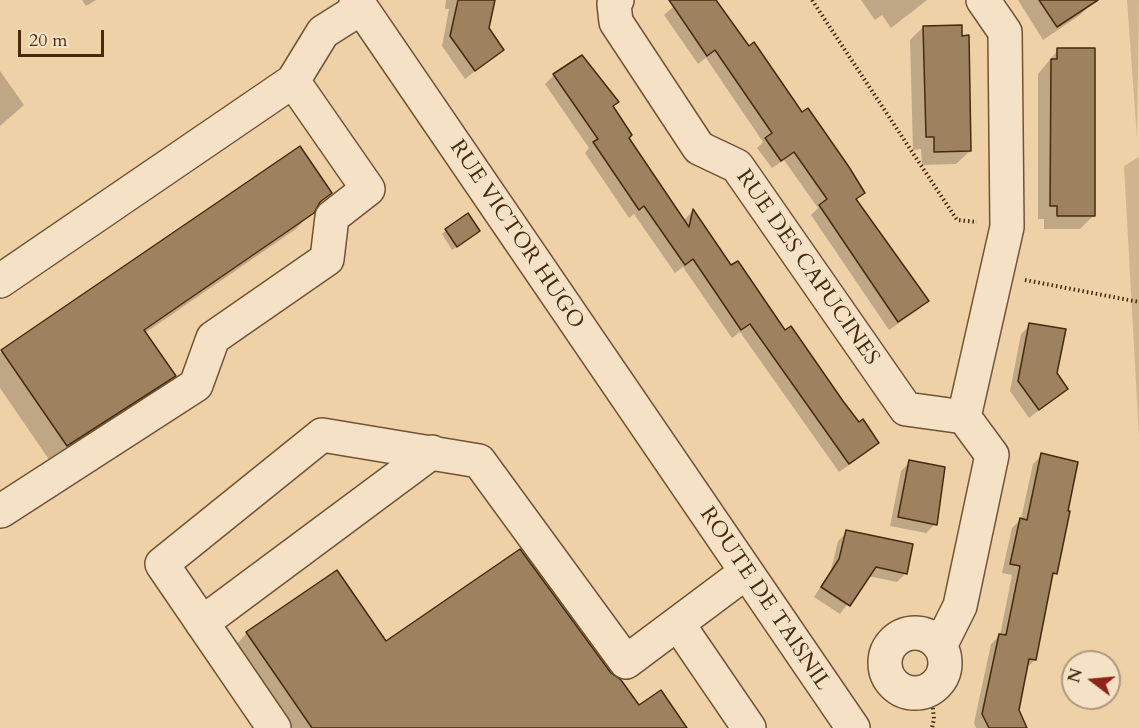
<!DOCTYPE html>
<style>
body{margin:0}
#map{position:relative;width:1139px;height:728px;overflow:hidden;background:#efd1a8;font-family:Cardo,serif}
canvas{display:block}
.north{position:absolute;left:1061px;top:650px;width:60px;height:60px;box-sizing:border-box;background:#f5e1c6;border:2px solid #af987c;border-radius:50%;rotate:286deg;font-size:16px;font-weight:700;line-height:24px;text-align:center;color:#462b0d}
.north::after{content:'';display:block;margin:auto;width:21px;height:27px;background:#8f2418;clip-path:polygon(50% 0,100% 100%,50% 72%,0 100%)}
.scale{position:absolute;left:18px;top:30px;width:86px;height:27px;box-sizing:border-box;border:3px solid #462b0d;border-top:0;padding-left:8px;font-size:18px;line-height:21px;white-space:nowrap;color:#462b0d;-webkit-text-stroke:4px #f5e1c6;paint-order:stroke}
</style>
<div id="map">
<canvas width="1139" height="728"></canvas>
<div class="north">N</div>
<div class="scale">20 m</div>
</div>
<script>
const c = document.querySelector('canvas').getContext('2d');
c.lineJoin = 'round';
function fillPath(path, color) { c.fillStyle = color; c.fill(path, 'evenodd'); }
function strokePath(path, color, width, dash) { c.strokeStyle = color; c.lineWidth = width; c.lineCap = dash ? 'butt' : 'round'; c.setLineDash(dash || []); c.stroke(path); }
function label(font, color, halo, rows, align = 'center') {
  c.font = font + ' Cardo,serif'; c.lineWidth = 5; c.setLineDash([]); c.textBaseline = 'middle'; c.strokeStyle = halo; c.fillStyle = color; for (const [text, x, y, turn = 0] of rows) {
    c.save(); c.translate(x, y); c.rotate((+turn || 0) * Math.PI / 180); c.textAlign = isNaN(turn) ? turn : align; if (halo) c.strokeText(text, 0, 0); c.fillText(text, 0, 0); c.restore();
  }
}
const green = new Path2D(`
 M1127,0h12l-2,138z
 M1139,157v280l-15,-271z`);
const shadow = new Path2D(`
 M82,0h14l-10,6z
 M446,0h47l-5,29 14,21 -37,29 -23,-33 7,-37h-4z
 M681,0h34l33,48 115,145 -8,8 72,100 -9,9 -29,20 -78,-115 7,-7 -34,-48 -12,8 -15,-20 6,-6 -57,-84 -8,6 -34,-49z
 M861,0h66l-36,28 -9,-13 -7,5z
 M1018,0h74l1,2 -13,13 -37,25z
 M923,27l47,124 -14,13 -34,1 -1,-16 -8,1 -3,-110z
 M1058,50l35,166 -13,13h-36v-10h-6v-145z
 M0,71l24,34 -24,21z
 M554,75l57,32 16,31 56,83 10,-10 38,56 146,176 -9,9 -29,20 -99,-140 -8,6 -49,-71 -8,6 -41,-59 -5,4 -44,-65 4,-5 -44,-64z
 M300,148l30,45 -34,36 -151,104 29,43 -17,16 -107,69 -50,-73v-35z
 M446,230l28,5 -22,15 -10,-16z
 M1030,325l36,64 -37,29 -19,-27 11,-57z
 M1042,455l13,118 -4,5 -16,82 -9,8 -8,42 5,18h-47l-2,-5 17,-79 9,-9 12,-60 -10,-2 10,-45 9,-9 12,-55z
 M910,462l25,62 -9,9 -36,-7 11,-55z
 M847,532l59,41 -9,9 -29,-6 -28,38 -26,-17 17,-27 7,-29z
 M247,633l138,10 225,31 28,33 47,21h-401l-53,-78z`);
const building = new Path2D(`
 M458,0h37l-6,28 15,22 -29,21 -25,-35z
 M669,0h47l33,46 5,-4 48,70 6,-4 41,59 16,26 -9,6 73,102 -31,21 -79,-117 8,-6 -33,-47 -13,9 -16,-23 7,-5 -57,-83 -8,6z
 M1039,0h59l-41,27z
 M962,25v11l7,-1 2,116 -37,1v-15h-8l-3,-111z
 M1057,48h38v168h-38v-10h-7l1,-147h6z
 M582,55l37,47 -6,4 19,29 -3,3 60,89 4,-18 38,56 7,-4 47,69 6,-4 52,75 16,21 4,-3 16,24 -30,21 -99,-140 -9,6 -48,-71 -8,6 -41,-59 -5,4 -46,-68 5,-3 -45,-65z
 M300,146l32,47 -12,9 -6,11 -170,117 32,46 -109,70 -66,-96z
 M468,213l12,18 -23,16 -12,-18z
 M1029,323l37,6 -9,44 11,16 -29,21 -21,-29z
 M1041,453l37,9 -10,49h2l-13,63 -4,-1 -17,87 -7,-1 -10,51 8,18h-38l-7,-14 17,-80 7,1 14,-69 -10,-2 10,-46 7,2z
 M909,460l36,7 -8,58 -39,-8z
 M846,530l67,14 -6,30 -31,-7 -26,39 -29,-19 18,-28z
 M520,549l91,124 10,7 18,25 22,-15 26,38h-375l-66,-96 91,-62 49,71z`);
const path = new Path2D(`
 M812,0l145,220 20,2
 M1025,280l114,22
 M931,690l3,29 -2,9`);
const minor = new Path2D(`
 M356,0l497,728
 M617,0l-3,4 2,18 83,126 38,18 169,243 58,8 43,-190 -2,-195 -22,-32
 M0,281l293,-200 30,-49 38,-24
 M0,510l1,1 195,-126 17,-47 114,-79 5,-42 36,-28 -75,-108
 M202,623l230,-171
 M678,624l71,104
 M885 663a30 30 0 1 1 60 0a30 30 0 1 1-60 0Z
 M940,646l20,-40 32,-151 -28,-38
 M274,728l-112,-164 160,-129 157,26 147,201 119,-89`);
const streetNames = [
 ["RUE VICTOR HUGO",516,235,56],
 ["RUE DES CAPUCINES",807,268,55],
 ["ROUTE DE TAISNIL",764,599,56]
];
fillPath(green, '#d2b58e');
fillPath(shadow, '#0003');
fillPath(building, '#9e815e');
strokePath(building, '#462b0d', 1.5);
strokePath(minor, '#705434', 36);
strokePath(path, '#462b0d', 4, [1.5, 3]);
strokePath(minor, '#f5e1c6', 33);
label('22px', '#462b0d', '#f5e1c6', streetNames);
</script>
